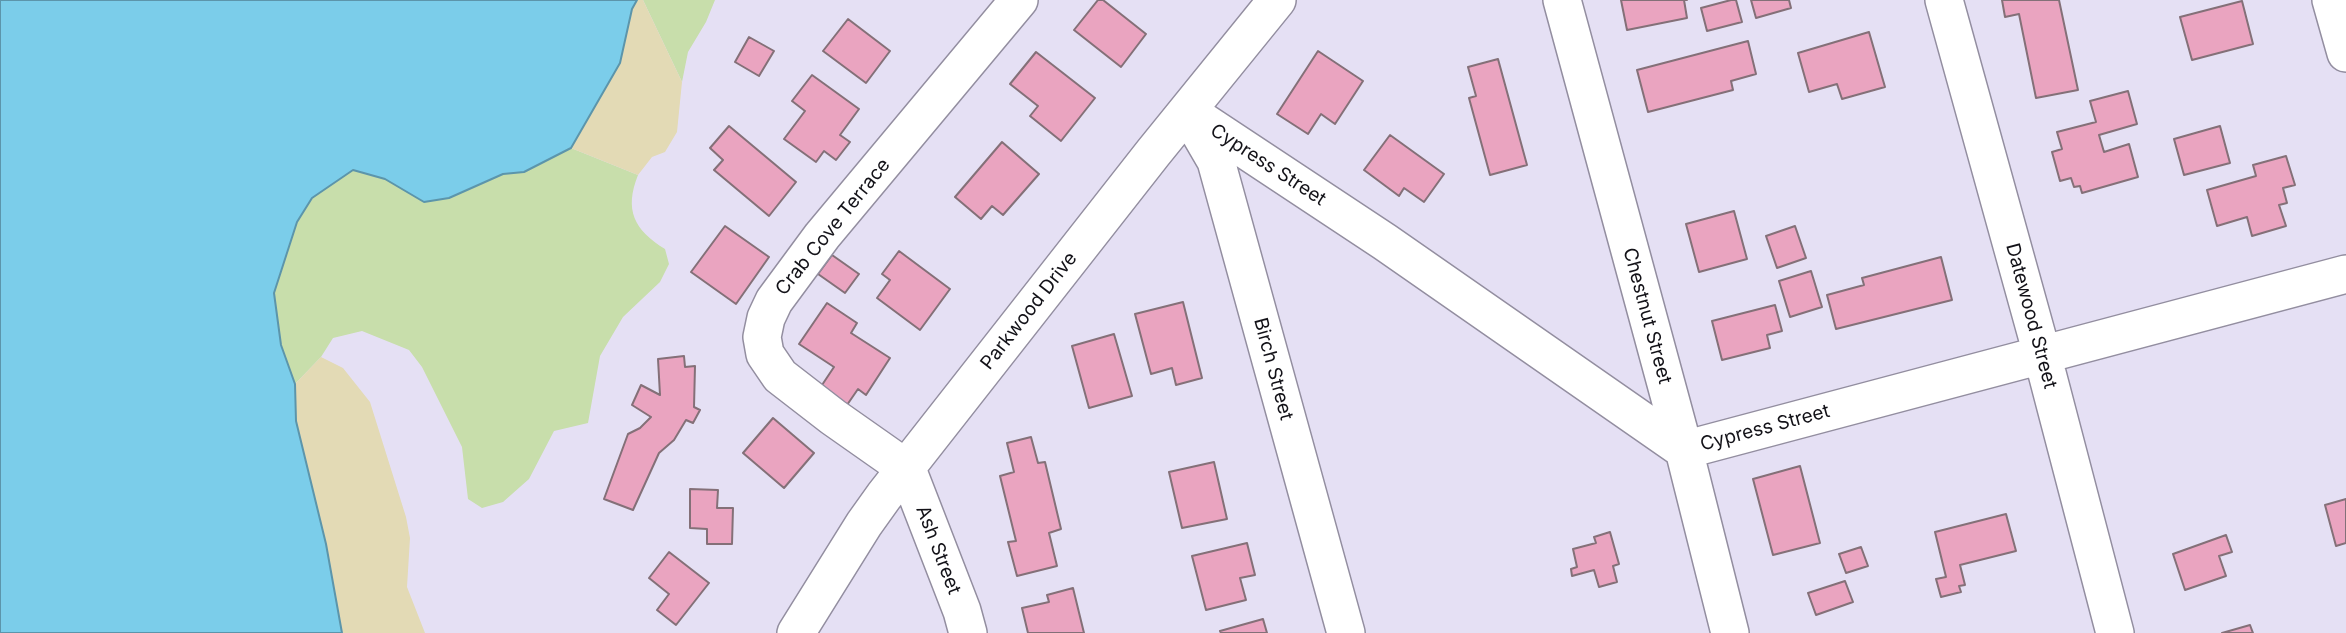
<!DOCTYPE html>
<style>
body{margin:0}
canvas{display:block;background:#e5e0f4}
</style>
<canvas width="2346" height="633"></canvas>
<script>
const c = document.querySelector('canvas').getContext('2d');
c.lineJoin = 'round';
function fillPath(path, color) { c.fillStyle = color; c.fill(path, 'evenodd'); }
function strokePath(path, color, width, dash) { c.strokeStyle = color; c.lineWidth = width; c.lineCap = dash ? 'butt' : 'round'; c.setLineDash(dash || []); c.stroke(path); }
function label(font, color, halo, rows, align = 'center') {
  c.font = font + ' Inter,sans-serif'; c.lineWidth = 5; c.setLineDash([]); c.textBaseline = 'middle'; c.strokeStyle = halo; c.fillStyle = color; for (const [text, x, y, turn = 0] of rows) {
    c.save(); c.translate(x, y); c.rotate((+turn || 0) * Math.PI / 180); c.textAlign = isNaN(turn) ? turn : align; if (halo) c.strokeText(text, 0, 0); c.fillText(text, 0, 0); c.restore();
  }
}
const green = new Path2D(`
 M643,0h72l-9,22 -18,30 -6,30z
 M571,148l67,27c-14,35 -4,55 27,74l4,15 -9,18 -37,35 -23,39 -12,67 -34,8 -25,48 -26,23 -21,6 -14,-9 -6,-52 -40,-80 -13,-17 -47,-19 -29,7 -12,19 -26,27 -14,-39 -7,-52 23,-71 15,-24 41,-28 32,9 39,23 25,-4 54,-24 21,-2z`);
const sand = new Path2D(`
 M637,0h6l39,82 -5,50 -12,20 -13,5 -14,18 -67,-27 49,-85 12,-54z
 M321,357l22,11 27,34 36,115 4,21 -3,49 18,46h-83l-16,-89 -30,-123 -1,-37z`);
const water = new Path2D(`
 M0,0h637l-5,9 -12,54 -49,85 -47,24 -21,2 -54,24 -25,4 -39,-23 -32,-9 -41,28 -15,24 -23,71 7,52 14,39 1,37 30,123 16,89h-342z`);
const building = new Path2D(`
 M1098,0h5l43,34 -25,33 -47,-37z
 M1621,0h66h-3l3,18 -60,12z
 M1731,0h5l6,22 -35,9 -6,-23z
 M1751,0h38l2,8 -35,10z
 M2002,0h57l19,90 -42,8 -17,-84 -14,3z
 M2242,1l11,43 -61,16 -12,-43z
 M848,19l42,32 -24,32 -43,-32z
 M1869,32l16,55 -43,12 -5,-15 -28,8 -11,-39z
 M749,37l25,14 -15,25 -24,-14z
 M1748,41l8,33 -25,7 2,9 -85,22 -11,-42z
 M1318,51l45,30 -28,43 -14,-10 -13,20 -31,-20z
 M1036,52l59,46 -34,43 -31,-25 8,-10 -28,-22z
 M1498,59l29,106 -37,10 -21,-77 7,-2 -8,-29z
 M812,75l47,34 -19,26 10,7 -14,18 -12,-9 -8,11 -32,-23 21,-28 -13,-10z
 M2128,91l9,33 -38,11 5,17 25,-8 9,33 -56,16 -2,-7 -6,1 -3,-9 -11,3 -8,-29 10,-3 -5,-17 39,-10 -6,-21z
 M729,126l67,56 -27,34 -55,-46 9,-10 -13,-12z
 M2220,126l10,37 -46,12 -10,-36z
 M1390,135l54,39 -20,28 -20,-14 -5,8 -35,-26z
 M1002,142l37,32 -36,41 -11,-9 -11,13 -26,-22z
 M2286,156l9,29 -12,3 4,15 -8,2 7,21 -34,10 -5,-19 -30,9 -10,-36 49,-14 -3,-11z
 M1734,211l13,48 -48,13 -13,-48z
 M725,226l44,31 -33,47 -45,-32z
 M1795,226l11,32 -29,10 -11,-32z
 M899,251l51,38 -30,41 -43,-32 13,-18 -8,-6z
 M832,255l27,19 -14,19 -27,-19z
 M1941,257l11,43 -116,29 -9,-34 37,-10 -2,-7z
 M1811,271l11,36 -32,10 -11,-36z
 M1183,302l19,76 -26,7 -4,-17 -21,6 -16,-60z
 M827,303l30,20 -6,10 39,25 -24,37 -8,-6 -11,16 -27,-17 14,-21 -35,-23z
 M1775,305l7,26 -15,4 3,13 -48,12 -10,-39z
 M1114,334l18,62 -43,12 -17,-62z
 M684,356l1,11 10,-1 -1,41 6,3 -7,13 -7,-3 -12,20 -15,13 -26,57 -29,-11 24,-65 12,-6 11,-11 -19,-12 9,-20 19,10 -2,-36z
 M773,418l41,35 -30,35 -41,-35z
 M1031,437l7,26 7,-1 16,67 -12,4 8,33 -40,10 -9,-34 8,-1 -16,-65 14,-4 -7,-29z
 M1214,462l13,57 -45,9 -13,-56z
 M1800,466l20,77 -47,12 -20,-76z
 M690,489l28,1 -1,18h16l-1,36h-25v-15l-17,-1z
 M2346,499v44l-10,3 -11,-41z
 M2006,514l10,37 -56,14 5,20 -6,1 2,6 -20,5 -5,-18 10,-2 -11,-45z
 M1610,532l9,32 -6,2 4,16 -18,5 -5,-17 -22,6 -1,-7 6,-2 -4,-18 23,-6 -2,-6z
 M2226,535l6,17 -13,4 7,20 -41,14 -12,-36z
 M1247,543l8,32 -15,3 6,22 -40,10 -14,-54z
 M1861,547l7,19 -22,7 -7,-19z
 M669,552l40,31 -33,42 -19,-15 12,-16 -20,-16z
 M1845,581l8,21 -37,13 -8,-22z
 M1073,588l11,45h-56l-6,-25 27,-6 -2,-7z
 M1263,619l4,14h-46l-1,-2z
 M2250,625l3,8h-31z`);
const minor = new Path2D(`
 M1562,0l122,450 46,183
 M1944,0l98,354 73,279
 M2331,0l15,53
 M1187,111l198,131 299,208 662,-176
 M1191,118l25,43 130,472
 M796,633l68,-109 20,-28 269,-343 124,-153
 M968,633l-6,-22 -55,-142 -74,-52 -53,-41 -15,-22 -3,-17 4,-19 8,-17 48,-65 197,-236`);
const streetNames = [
 ["Cypress Street",1268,165,33],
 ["Crab Cove Terrace",833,227,-51],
 ["Parkwood Drive",1029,311,-52],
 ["Chestnut Street",1647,316,75],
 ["Datewood Street",2031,316,75],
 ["Birch Street",1273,369,75],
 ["Cypress Street",1765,428,-15],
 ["Ash Street",938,550,69]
];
fillPath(green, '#c8deab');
fillPath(sand, '#e3dab5');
fillPath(water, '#7bcdea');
strokePath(water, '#5c95ab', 2);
fillPath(building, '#eaa4c0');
strokePath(building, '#847078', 2);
strokePath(minor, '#938ea0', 40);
strokePath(minor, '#fff', 37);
label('19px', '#131218', '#fff', streetNames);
</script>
